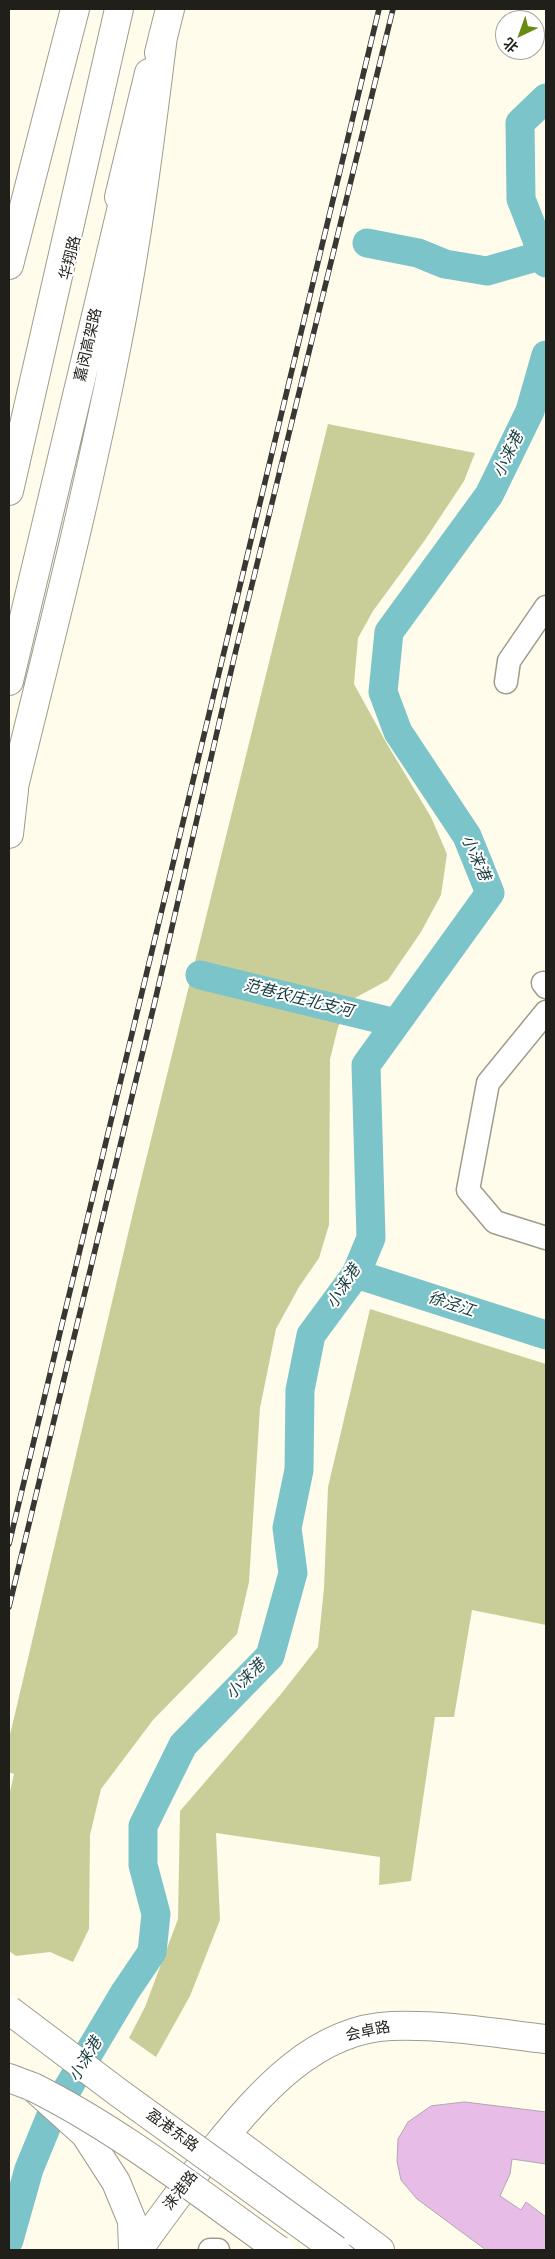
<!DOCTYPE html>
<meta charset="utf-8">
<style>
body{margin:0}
#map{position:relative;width:555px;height:2259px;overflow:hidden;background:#fffcec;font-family:"DejaVu Sans","Noto Sans SC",sans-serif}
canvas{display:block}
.frame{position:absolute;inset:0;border:10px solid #201f1a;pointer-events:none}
.north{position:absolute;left:495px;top:10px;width:50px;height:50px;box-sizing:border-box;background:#fff;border:1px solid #a6a5a3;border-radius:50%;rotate:222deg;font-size:14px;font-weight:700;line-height:20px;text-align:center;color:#201f1a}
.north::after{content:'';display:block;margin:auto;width:18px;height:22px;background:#688c13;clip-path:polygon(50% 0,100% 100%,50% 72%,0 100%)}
</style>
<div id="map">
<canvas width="555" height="2259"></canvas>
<div class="frame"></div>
<div class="north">北</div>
</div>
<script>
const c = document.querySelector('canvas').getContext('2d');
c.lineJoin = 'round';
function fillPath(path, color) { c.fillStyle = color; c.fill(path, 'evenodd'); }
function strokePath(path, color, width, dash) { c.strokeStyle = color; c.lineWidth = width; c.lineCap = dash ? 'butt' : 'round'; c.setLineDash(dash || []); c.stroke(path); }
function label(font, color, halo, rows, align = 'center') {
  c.font = font + ' "DejaVu Sans","Noto Sans SC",sans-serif'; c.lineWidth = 4; c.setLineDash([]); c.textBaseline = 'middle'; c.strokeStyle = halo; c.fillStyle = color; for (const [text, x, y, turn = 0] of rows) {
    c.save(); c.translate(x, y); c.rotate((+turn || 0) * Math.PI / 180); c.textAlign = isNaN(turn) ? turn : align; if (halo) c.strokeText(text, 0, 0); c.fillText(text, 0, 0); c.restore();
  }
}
const green = new Path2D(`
 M328,424l147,29 -11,28 -39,59 -52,71 -15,27 -4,46 33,60 44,73 16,37 -6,41 -20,37 -33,48 -33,18 -17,29 -8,32 -1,166 -10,33 -20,29 -23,42 -16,79 -11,174 -12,52 -84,86 -52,69 -11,46 -1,94 -16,33 -23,-10 -34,4 -7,-5v-155l5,-22 -5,-2v-33l127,-539z
 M370,1309l176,55v261l-74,-15 -18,107h-19l-24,164 -32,4 1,-28 -164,-24 4,87 -30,76 -34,61 -27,-19 16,-31 33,-88 2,-108 101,-117 37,-47 6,-59 4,-101z`);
const river = new Path2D(`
 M546,98l-26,25 1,76 25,64
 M367,243l51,10 27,11 42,7 56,-16
 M200,975l196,48
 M356,1274l190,61
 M9,2240l20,-71 21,-51 75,-126 27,-40 4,-38 -13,-49v-39l40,-81 87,-89 23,-83 -6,-45 12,-58 1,-80 11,-55 45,-61 15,-36 -5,-173 124,-172 -23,-57 -69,-104 -15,-40 6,-60 100,-137 41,-84 16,-56`);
const building = new Path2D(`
 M465,2102l81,10v52l-34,-5 -2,15 -10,22 21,14 5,-8 20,15v33h-60l-69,-51 -16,-19 -4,-19 1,-22 10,-17 23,-16z`);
const minor = new Path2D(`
 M506,682l3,-21 37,-54
 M543,983l3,4
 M546,1012l-58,71 -20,107 27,32 51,16
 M210,2250h8`);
const major = new Path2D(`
 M119,197l30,-124
 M9,2078l24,9 52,47 31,48 16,39 1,29
 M226,2135l154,115
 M138,2250c25,-35 50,-69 78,-103 44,-54 99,-118 175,-121 52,-2 104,7 155,13`);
const highway = new Path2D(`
 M159,53l11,-44
 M9,265l66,-256
 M9,491l110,-482
 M9,681l121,-508
 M9,807c37,-152 77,-304 107,-458 21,-104 34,-208 47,-313
 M9,834l5,-44`);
const rail = new Path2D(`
 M9,1544l370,-1535
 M9,1607l146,-606 80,-347 158,-645`);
const majorBridge = new Path2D(`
 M9,2010l110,83 217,157
 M33,2087c88,44 166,106 246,163`);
const streetNames = [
 ["华翔路",71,258,-76],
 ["嘉闵高架路",89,345,-77],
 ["会卓路",368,2032,-12],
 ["盈港东路",172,2131,36],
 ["涞港路",181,2191,-52]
];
const waterNames = [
 ["小涞港",509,455,-64],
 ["小涞港",475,858,66],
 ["范巷农庄北支河",298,999,14],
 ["小涞港",344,1287,-57],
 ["徐泾江",451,1305,18],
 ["小涞港",246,1680,-45],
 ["小涞港",86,2060,-59]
];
fillPath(green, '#c9ce99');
strokePath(river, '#7ac4ca', 29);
fillPath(building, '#e7bce7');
strokePath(building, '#b1a6b1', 1);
strokePath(minor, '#9f9c8e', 25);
strokePath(major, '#9f9c8e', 30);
strokePath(highway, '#9f9c8e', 30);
strokePath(minor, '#fff', 22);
strokePath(major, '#fff', 28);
strokePath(highway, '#fff', 28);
strokePath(rail, '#393731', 5.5);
strokePath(rail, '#fff', 4, [11]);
strokePath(majorBridge, '#9f9c8e', 30, []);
strokePath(majorBridge, '#fff', 28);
label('15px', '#201f1a', '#fff', streetNames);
label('italic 16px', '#163b3d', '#fff', waterNames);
</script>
